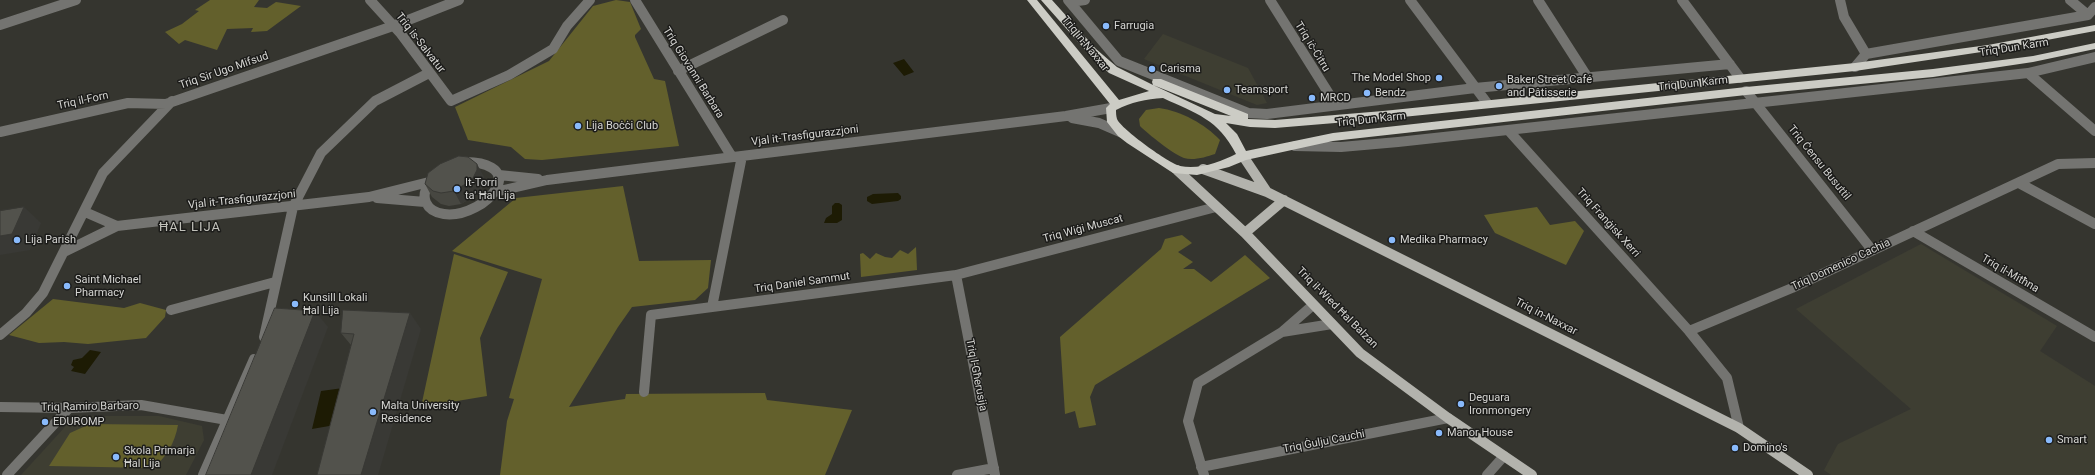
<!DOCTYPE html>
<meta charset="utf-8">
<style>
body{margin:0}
canvas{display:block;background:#35352f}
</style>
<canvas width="2095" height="475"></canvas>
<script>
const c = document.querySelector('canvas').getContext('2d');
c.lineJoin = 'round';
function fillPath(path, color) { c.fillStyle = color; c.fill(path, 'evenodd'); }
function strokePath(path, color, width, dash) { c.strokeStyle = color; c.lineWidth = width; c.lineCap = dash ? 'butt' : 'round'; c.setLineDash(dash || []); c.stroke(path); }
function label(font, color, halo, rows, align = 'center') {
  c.font = font + ' Roboto,sans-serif'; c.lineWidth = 3; c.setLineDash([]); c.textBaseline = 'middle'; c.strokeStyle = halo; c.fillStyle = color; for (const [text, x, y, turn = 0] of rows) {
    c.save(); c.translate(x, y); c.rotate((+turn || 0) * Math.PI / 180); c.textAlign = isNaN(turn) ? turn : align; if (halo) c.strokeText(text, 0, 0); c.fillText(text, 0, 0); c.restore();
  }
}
const built = new Path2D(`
 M1163,34l85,34 19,35 -10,2 -113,-46z
 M1921,244l136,82 -17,25 55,35v89h-264l-7,-5 14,-26 73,-35 -115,-100z
 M75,416h84l43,10 2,14 -18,35h-165z`);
const green = new Path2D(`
 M210,0h49l-5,7 13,1 9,-6 25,4 -34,25 -16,1 2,-4 -26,1 -10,21 -32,-10 -6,4 -14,-12 17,-8 17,-13 -4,-1z
 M616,0l14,2 11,27 -6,6v2l19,42 11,2 14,65 -137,14 -17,-1 -14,-12 -43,-7 -13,-33 94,-46 44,-55z
 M1159,108c22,3 46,16 61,32l-5,14c-9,3 -22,7 -31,4 -11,-4 -36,-24 -44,-32l-1,-7 7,-9z
 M623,186l16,75 72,-1 -3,28 -13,12 -63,7 -14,20 -49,80 56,-8 1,-5 139,-1 2,7 85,10 -27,65h-325l7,-54 7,-22 -5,-1 33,-119 -90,-28 64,-53z
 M1537,207l13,18 25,-4 9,10 -18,34 -71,-32 -11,-18z
 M1182,235l10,8 -14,9 15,10 -10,7h11l17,13 34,-27 25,23 -175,107 -5,12 6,28 -17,3 -4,-17 -10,3 -5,-77 101,-88 4,-10z
 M916,247l1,23 -56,7 -1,-23 3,-1 7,6 6,-6 9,4 7,1 8,-8 8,4z
 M454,254l54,18 -28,66 7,58 -66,11z
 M53,299l71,9 16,-5 26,7 -1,7 -19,21 -58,6 -24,-2 -25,1 -30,-8z
 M90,424l88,1c-3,17 -12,35 -27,43l-102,-2 21,-33z`);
const water = new Path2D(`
 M904,59l10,13 -10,4 -11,-13z
 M898,193l3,3v3l-3,2 -26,3 -5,-3v-4l6,-3z
 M835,203h4l3,2v15l-5,3h-13l2,-5 6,-4v-8z
 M90,350l11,2 -16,22 -14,-3 3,-4 -3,-2 2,-5 9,-2z
 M343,388l-8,37 -23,4 9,-38z`);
const minor = new Path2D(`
 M370,0l31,34 50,67 58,-26 44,-26 14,-23 23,-26
 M635,0l97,157
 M1068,0l51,61 129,52 19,1 208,-26 255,-24
 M1270,0l66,105
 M1410,0l77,103
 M1538,0l50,78
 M1682,0l58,78
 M1840,0l4,17 22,37
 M2070,0l18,15
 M1070,2l15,-2
 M0,25l76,-25
 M1855,67l11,-13 222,-39 7,-8
 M678,71l105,-51
 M2028,73l67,58
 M1746,91l126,159
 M1072,118l27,5 23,10
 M1508,130l181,201 38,47 12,50
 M0,132l128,-29 38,1 227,-78 66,-26
 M1295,146l46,1 57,-5 630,-69 67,-16
 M466,162c16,0 42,6 30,27 -5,8 -12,14 -20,18 -49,26 -81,-23 -10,-45z
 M499,175l39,4
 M2019,183l76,41
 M495,192l52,-12 519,-64 45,-8
 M377,198l48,4
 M85,212l32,14
 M1913,231l182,106
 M66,251l51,-25 252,-29 60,-15
 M956,275l39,200
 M712,307l30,-151
 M171,310l104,-28
 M1689,331l103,-43 266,-124 37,-1
 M1282,332l50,-8
 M0,335l26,-22 17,-20 60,-120 69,-72
 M264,337l29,-130 28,-54 54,-52 54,-28
 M644,392l7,-77 305,-40 260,-68
 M0,407l69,1 72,-3 86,15
 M1201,467l247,-49
 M7,475l62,-67
 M203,475l51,-116
 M957,475l37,-7
 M1204,475l-16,-54 10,-38 84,-51 31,-27
 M1487,475l17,-19`);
const major = new Path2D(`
 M1243,156l24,36
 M1203,169l64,23 472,236 69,47
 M1177,170l68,63 115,120 88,65 84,57
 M1245,233l39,-33`);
const highway = new Path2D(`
 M1027,0h10l82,100 30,-9 -40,-18 -21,-20 -47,-53h11l44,49 21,18 36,18 -1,-3 1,-3h8l87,35v5l27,1 108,-9 472,-48 133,-18 107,-20v6l-107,20 -133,20 -472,48 -108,9 -25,-1 -24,-4 11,11 9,17 87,-18 413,-46 187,-18 100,-13 62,-13v6l-62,13 -100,15 -187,18 -413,46 -87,19 -17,7 -32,8 -24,-2 -46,-30 -9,-7 -11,-14 -1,-14 4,-4zM1153,85l78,31 -16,-2zM1163,98c34,16 55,21 73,56 -16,8 -37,16 -56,12 -10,-2 -59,-37 -63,-47 -1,-3 -1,-7 -1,-9 15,-8 30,-11 47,-12z`);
const wall = new Path2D(`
 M484,177l1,6 -6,10 -18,11 -12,2 -8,-2 -9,-7 -7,-13z
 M421,329l-70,16 -10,-12z`);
const shadedWall = new Path2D(`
 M477,164l7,13 1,6 -6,10 -18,11 -7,-13z
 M24,207l17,16 -11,27 -30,5v-19z
 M315,311l13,16 -56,148h-21z
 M410,313l11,16 -43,146h-17z`);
const building = new Path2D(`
 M459,156l9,1 9,7v6l-5,10 -18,11 -13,2 -8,-2 -8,-7 3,-11 12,-9z
 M24,207l-12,27 -12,2v-25z
 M275,308l40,3 -64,164h-45z
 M343,310l67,3 -49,162h-44l37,-141 -13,-1z`);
const markers = [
 [1106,26,4,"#89bafc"],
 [1152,69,4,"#89bafc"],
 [1439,78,4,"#89bafc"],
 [1499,86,4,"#89bafc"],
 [1227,90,4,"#89bafc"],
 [1367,93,4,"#89bafc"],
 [1312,98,4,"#89bafc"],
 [578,126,4,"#89bafc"],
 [457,189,4,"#89bafc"],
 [17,240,4,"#89bafc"],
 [1392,240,4,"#89bafc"],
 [67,286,4,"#89bafc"],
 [295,304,4,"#89bafc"],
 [1461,404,4,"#89bafc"],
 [373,412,4,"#89bafc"],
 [45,422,4,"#89bafc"],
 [1439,433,4,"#89bafc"],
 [2049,440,4,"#89bafc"],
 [1735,448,4,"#89bafc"],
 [116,457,4,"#89bafc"]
];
const poiNames = [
 ["Farrugia",1114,26],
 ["Carisma",1160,69],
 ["The Model Shop",1431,78,"right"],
 ["Baker Street Café",1507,80],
 ["and Pâtisserie",1507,93],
 ["Teamsport",1235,90],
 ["Bendz",1375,93],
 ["MRCD",1320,98],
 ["Lija Boċċi Club",586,126],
 ["It-Torri",465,183],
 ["ta' Ħal Lija",465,196],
 ["Lija Parish",25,240],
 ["Medika Pharmacy",1400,240],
 ["Saint Michael",75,280],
 ["Pharmacy",75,293],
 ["Kunsill Lokali",303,298],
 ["Ħal Lija",303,311],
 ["Deguara",1469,398],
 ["Ironmongery",1469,411],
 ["Malta University",381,406],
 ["Residence",381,419],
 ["EDUROMP",53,422],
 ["Manor House",1447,433],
 ["Smart",2057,440],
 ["Domino's",1743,448],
 ["Skola Primarja",124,451],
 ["Ħal Lija",124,464]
];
const streetNames = [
 ["Triq is-Salvatur",420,43,52],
 ["Triq in-Naxxar",1085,44,51],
 ["Triq iċ-Ċitru",1312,47,58],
 ["Triq Dun Karm",2014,48,-9],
 ["Triq Sir Ugo Mifsud",224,71,-19],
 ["Triq Giovanni Barbara",693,73,58],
 ["Triq Dun Karm",1693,84,-6],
 ["Triq il-Forn",83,101,-12],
 ["Triq Dun Karm",1371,120,-6],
 ["Vjal it-Trasfigurazzjoni",805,136,-7],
 ["Triq Ċensu Busuttil",1819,163,51],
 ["Vjal it-Trasfigurazzjoni",242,200,-6],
 ["Triq Franġisk Xerri",1608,223,48],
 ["Triq Wiġi Muscat",1083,229,-15],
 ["Triq Domenico Cachia",1841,265,-25],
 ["Triq il-Mitħna",2010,274,30],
 ["Triq Daniel Sammut",802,283,-8],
 ["Triq il-Wied Ħal Balzan",1337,308,45],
 ["Triq in-Naxxar",1546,317,27],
 ["Triq l-Għerusija",976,375,79],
 ["Triq Ramiro Barbaro",90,407,-1],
 ["Triq Ġulju Cauchi",1324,442,-11]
];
const quarterNames = [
 ["ĦAL LIJA",190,228]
];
fillPath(built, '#3e3e32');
fillPath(green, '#63602c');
fillPath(water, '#1d1b04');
strokePath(minor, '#747471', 10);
strokePath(major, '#b3b3ad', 10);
fillPath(highway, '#ccccc5');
fillPath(wall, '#474741');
fillPath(shadedWall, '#393935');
fillPath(building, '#52524c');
strokePath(building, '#393935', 1);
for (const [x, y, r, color] of markers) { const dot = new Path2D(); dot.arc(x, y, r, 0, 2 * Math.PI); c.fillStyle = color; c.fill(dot); strokePath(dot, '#1c1c1a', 1.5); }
label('11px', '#d5d5d2', '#1c1c1a', poiNames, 'left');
label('11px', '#d5d5d2', '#1c1c1a', streetNames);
c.letterSpacing = '1px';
label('13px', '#c1c1ba', '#1c1c1a', quarterNames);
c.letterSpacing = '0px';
</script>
